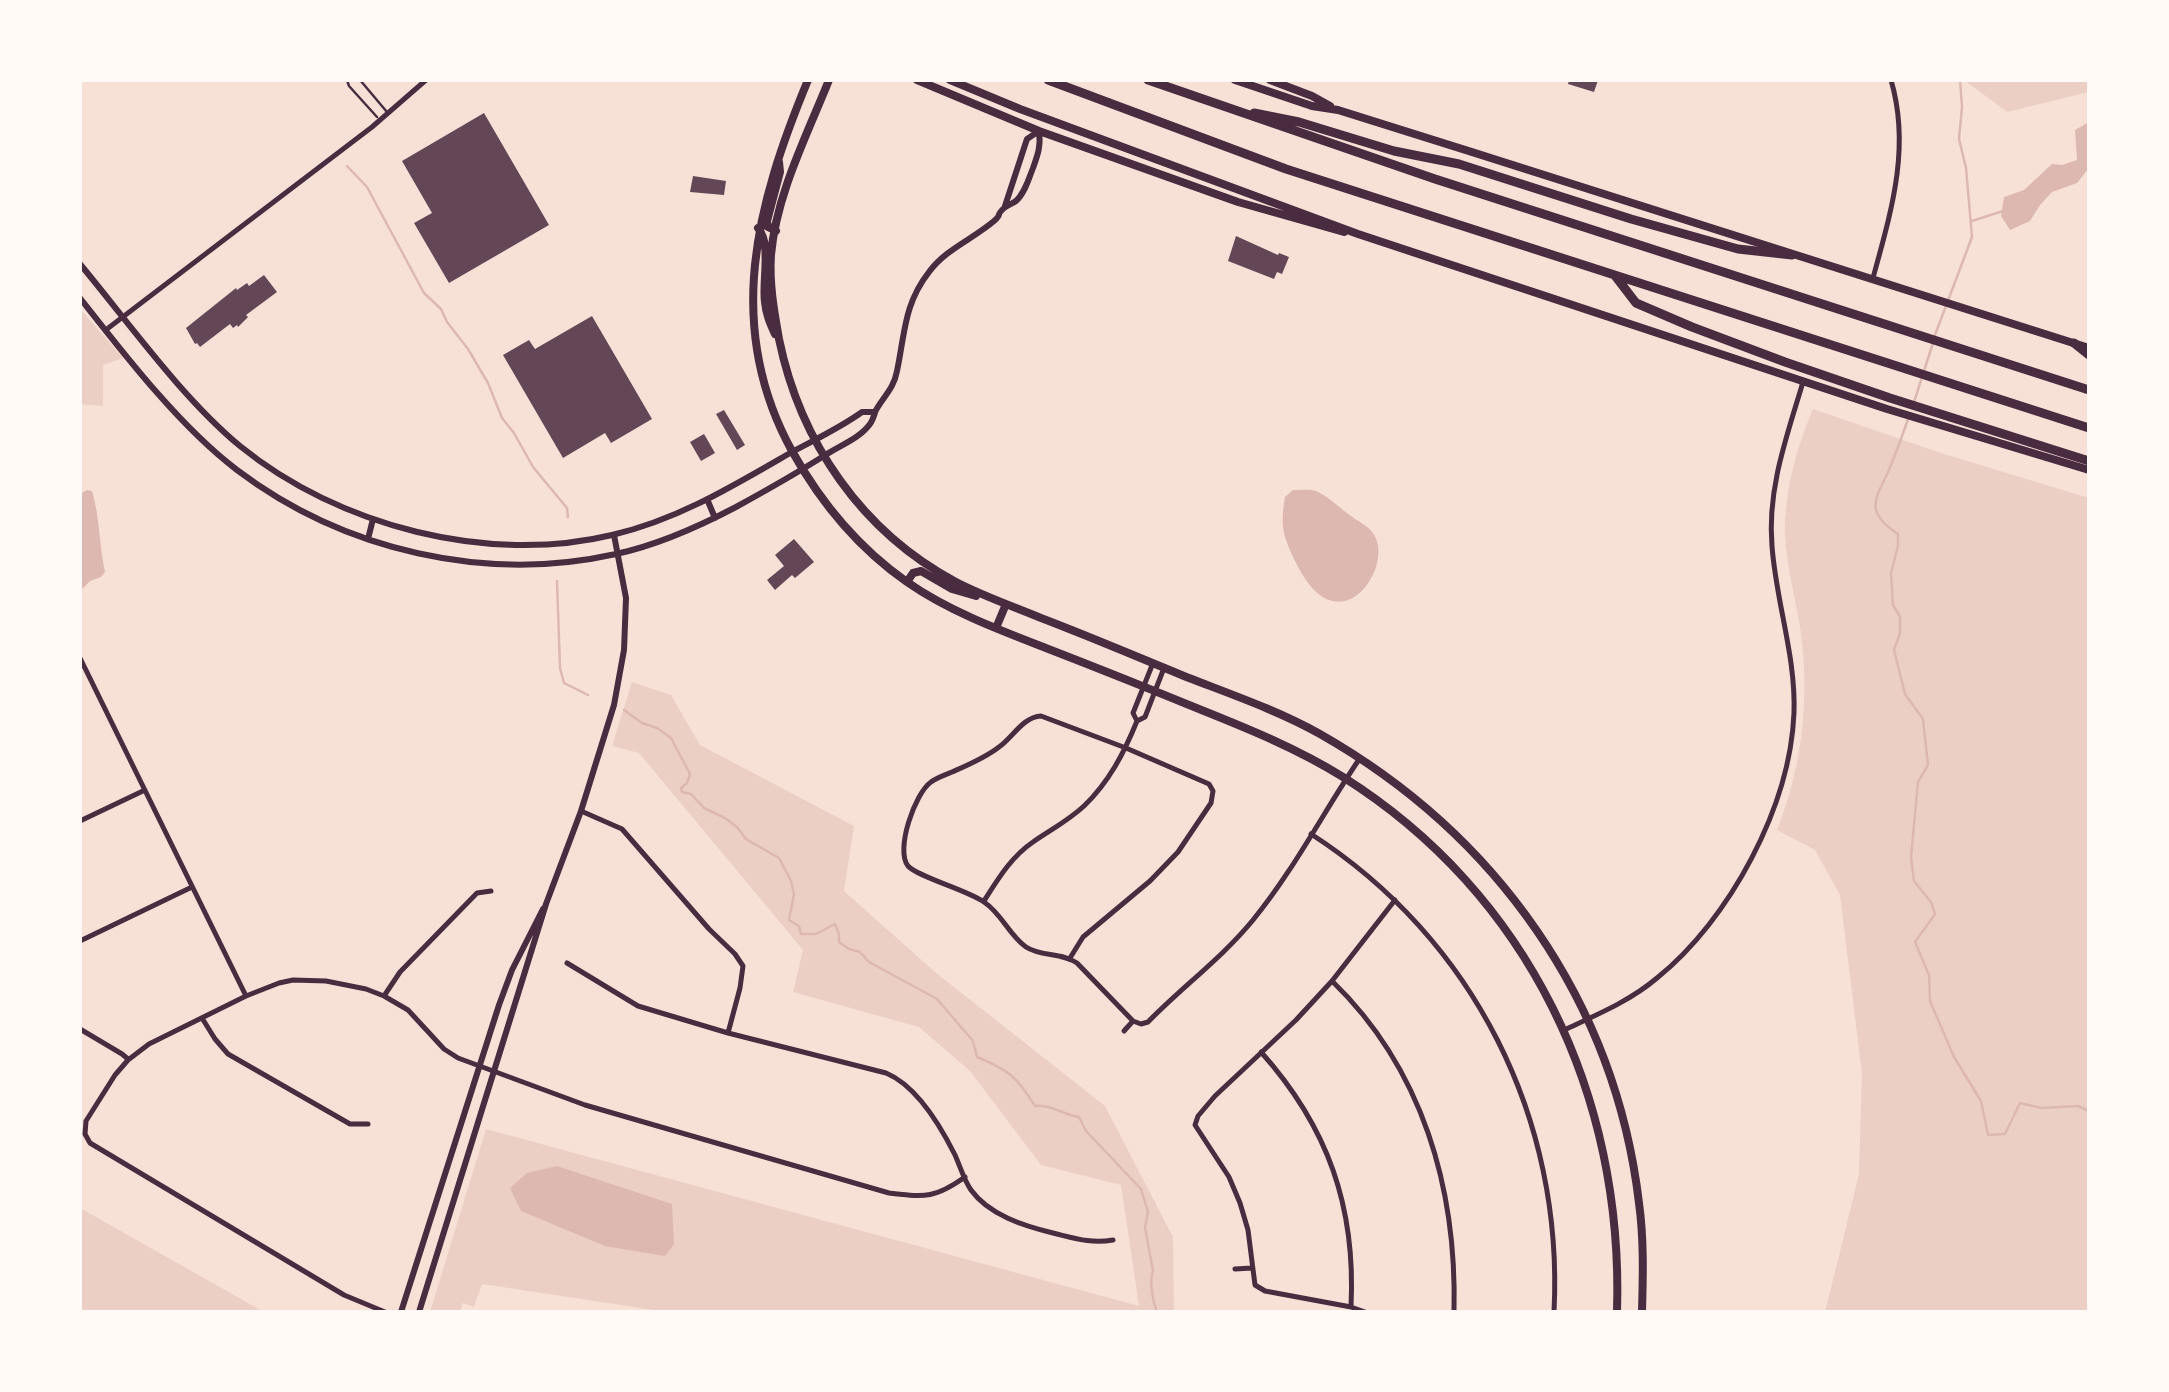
<!DOCTYPE html>
<style>
body{margin:0}
#map{position:relative;width:2169px;height:1392px;overflow:hidden;background:#f7e1d7;font-family:Signika,sans-serif}
canvas{display:block}
.frame{position:absolute;inset:0;border:82px solid #fffaf5;pointer-events:none}
</style>
<div id="map">
<canvas width="2169" height="1392"></canvas>
<div class="frame"></div>
</div>
<script>
const c = document.querySelector('canvas').getContext('2d');
c.lineJoin = 'round';
function fillPath(path, color) { c.fillStyle = color; c.fill(path, 'evenodd'); }
function strokePath(path, color, width, dash) { c.strokeStyle = color; c.lineWidth = width; c.lineCap = dash ? 'butt' : 'round'; c.setLineDash(dash || []); c.stroke(path); }
const green = new Path2D(`
 M1964,80h125v12l-82,20z
 M80,309l43,49 -20,7v41l-23,-2z
 M1813,409l128,44 148,45v814h-264l34,-138 3,-100 -22,-179 -25,-45 -38,-20c26,-66 33,-133 23,-203 -6,-35 -16,-71 -15,-107 2,-38 13,-76 28,-111z
 M632,682l39,13 29,50 154,81 -10,65 91,81 170,134 68,131 1,75h-507l-185,-28 -8,23 -11,-4 -3,9h-30l56,-183 653,177 -18,-121 -80,-20 -71,-94 -51,-44 -126,-35 10,-42 -164,-197 -27,-7z
 M80,1208l184,104h-179l-5,-3z`);
const water = new Path2D(`
 M2089,122v46l-12,15 -25,9 -12,13 -10,16 -20,9 -9,-14 3,-19 20,-7 28,-26 10,1 15,-5 -2,-30z
 M87,490l5,1c8,27 7,54 13,81l-4,5 -11,4 -10,10v-97z
 M1293,490c7,0 18,-1 23,1 11,4 27,20 38,27 5,4 14,8 18,14 26,30 -32,121 -76,31 -13,-27 -16,-36 -11,-66z
 M557,1166l115,38 2,40 -9,12 -60,-10 -84,-35 -11,-23 17,-15z`);
const stream = new Path2D(`
 M347,166l20,21 57,106 17,16 6,13 21,27 20,34 14,35 12,15 19,34 34,41 1,9
 M1972,221l31,-10
 M1935,335l37,-98 -6,-69 -7,-29 3,-32 -2,-27
 M1914,402l19,-59
 M1908,419c-5,15 -11,31 -17,46 -12,31 -31,44 7,69v12l-7,27 2,32 7,12v16l-6,17 11,44 18,25 5,46 -10,17 -7,75 3,24 17,21 4,12 -20,28 14,33 1,26 24,56 27,44 7,34 17,-1 15,-31 21,5 37,-2 11,5
 M557,581l3,87 4,15 24,12
 M624,710l18,13 15,5 14,10 19,36 -3,9 -6,5 1,4 9,2 13,14 21,10 12,9 9,12 33,19 12,23 3,13 -5,26 10,6 2,8h15l19,-10 4,10v8l10,7 11,3 9,10 68,37 36,42 4,16c32,13 40,20 58,49 15,-2 29,9 44,11l7,14 55,58 7,23 -3,15 8,44c-4,9 0,31 4,41`);
const building = new Path2D(`
 M1569,80h29l-4,12 -26,-8z
 M484,113l65,112 -100,58 -35,-60 18,-10 -30,-52z
 M693,176l33,5 -2,14 -34,-3z
 M1236,236l42,19 1,-2 10,4 -7,17 -5,-2 -3,7 -46,-18z
 M264,275l13,17 -31,23 2,2 -10,10 -1,-2 -4,3 -3,-4 -30,23 -3,-4 -2,1 -9,-16 50,-40 1,2 10,-7 2,3z
 M592,316l60,103 -41,24 -6,-10 -42,25 -60,-103 26,-15 6,9z
 M724,410l21,35 -8,5 -21,-36z
 M704,434l11,19 -14,8 -11,-19z
 M794,539l20,23 -19,16 -3,-3 -17,15 -8,-10 17,-14 -9,-11z`);
const service = new Path2D(`
 M347,80l2,6 28,31
 M360,80l27,32`);
const minor = new Path2D(`
 M1873,278c18,-66 38,-130 18,-198
 M107,329l265,-202 54,-47
 M80,658l166,338
 M1153,663l-20,50 4,8 8,-4 19,-49
 M581,811l41,18 87,100 26,25 8,12 -3,22 -12,45
 M80,821l65,-31
 M1311,834c163,105 253,285 243,478
 M984,901c14,-22 27,-44 49,-59 17,-12 35,-21 51,-36 25,-24 40,-53 53,-85
 M80,941l112,-54
 M1070,958l13,-21 67,-56 28,-29 33,-49 2,-12 -4,-7 -83,-36 -85,-32c-18,1 -28,21 -42,31 -14,11 -31,18 -47,25 -7,3 -16,6 -21,10 -16,11 -36,68 -23,84 10,11 59,24 76,36 18,12 25,33 42,45 15,10 35,5 51,16l56,58
 M567,963l71,43 90,27 158,40c31,13 54,52 69,82 5,11 9,25 16,35 18,25 53,36 82,43 21,5 38,11 60,7
 M1332,981c91,88 125,208 122,331
 M384,996l16,-24 77,-79 14,-2
 M202,1018l13,21 13,15 122,70h18
 M1133,1021l8,3 7,-2c34,-35 74,-64 105,-102 41,-50 71,-109 107,-162
 M80,1029l42,25 6,5
 M1564,1030c32,-15 66,-29 93,-52 73,-59 133,-171 137,-265 2,-57 -18,-111 -22,-167 -5,-57 15,-110 31,-164
 M1124,1031l9,-10
 M1261,1052c67,75 95,155 90,255
 M1235,1269l17,-1
 M385,1312l-41,-17 -254,-152 -5,-9 1,-13 29,-46 13,-15 21,-16 97,-48 33,-13 14,-3 33,1 40,8 18,7 24,14 36,39 14,9 127,47 304,88c36,4 45,6 76,-16
 M1365,1312l-14,-5 -86,-16 -10,-6 -7,-55 -8,-27 -11,-26 -34,-52 3,-9 17,-20 81,-76 36,-39 63,-81`);
const tertiary = new Path2D(`
 M80,264c49,59 102,134 160,182 98,80 248,119 372,89 65,-15 121,-49 178,-82 24,-13 50,-25 72,-41h13
 M80,298c44,56 100,129 157,172 107,81 249,113 379,84 42,-9 82,-27 120,-47 31,-17 61,-34 91,-53 14,-9 33,-16 43,-30 3,-4 4,-9 6,-14 8,-14 18,-22 21,-39 8,-38 7,-67 32,-99 17,-23 44,-33 65,-51 9,-8 1,-4 9,-12 4,-4 9,-5 13,-8 9,-8 13,-23 17,-33 5,-14 8,-22 6,-37l-12,8 -22,67
 M707,499l8,19
 M368,539l5,-20
 M401,1312l98,-307 13,-35 31,-61
 M419,1312l127,-408 35,-93 33,-106 10,-55 2,-52 -12,-63`);
const secondary = new Path2D(`
 M917,80l122,51 199,71 106,30
 M950,80l70,29 338,125 529,175 202,61
 M1235,80l77,26 26,4 137,43 614,195
 M1270,80l42,16 18,10`);
const primary = new Path2D(`
 M808,80c-51,123 -85,246 -16,371 29,52 65,96 115,131 43,30 95,49 144,68 49,19 99,39 148,59 50,20 99,40 144,68 186,117 281,319 274,535
 M829,80c-22,55 -53,115 -58,175 -2,28 3,56 8,84 21,103 83,193 177,243 27,14 56,24 85,36 50,19 99,40 148,60 44,17 90,33 131,56 176,100 295,267 319,469 5,36 4,73 3,109
 M758,228c14,17 4,52 7,74 1,12 5,21 10,32
 M776,231l-8,-4 -1,-6 13,-49 -1,-10
 M907,582l6,-9 8,-2 31,18 24,7
 M996,628l10,-24`);
const motorway = new Path2D(`
 M1048,80l238,89 803,259
 M1148,80l287,99 654,211
 M1254,113l45,9 95,29 65,13 172,55 107,30 54,6
 M1616,277l20,26 56,24 93,35 105,36 199,63
 M2074,343l15,12`);
fillPath(green, '#ebcfc5');
fillPath(water, '#dcb8b0');
strokePath(stream, '#dcb8b0', 2.5);
fillPath(building, '#644757');
strokePath(service, '#4a2c40', 2.5);
strokePath(minor, '#4a2c40', 5);
strokePath(tertiary, '#4a2c40', 6);
strokePath(secondary, '#4a2c40', 8);
strokePath(primary, '#4a2c40', 8);
strokePath(motorway, '#4a2c40', 9);
</script>
